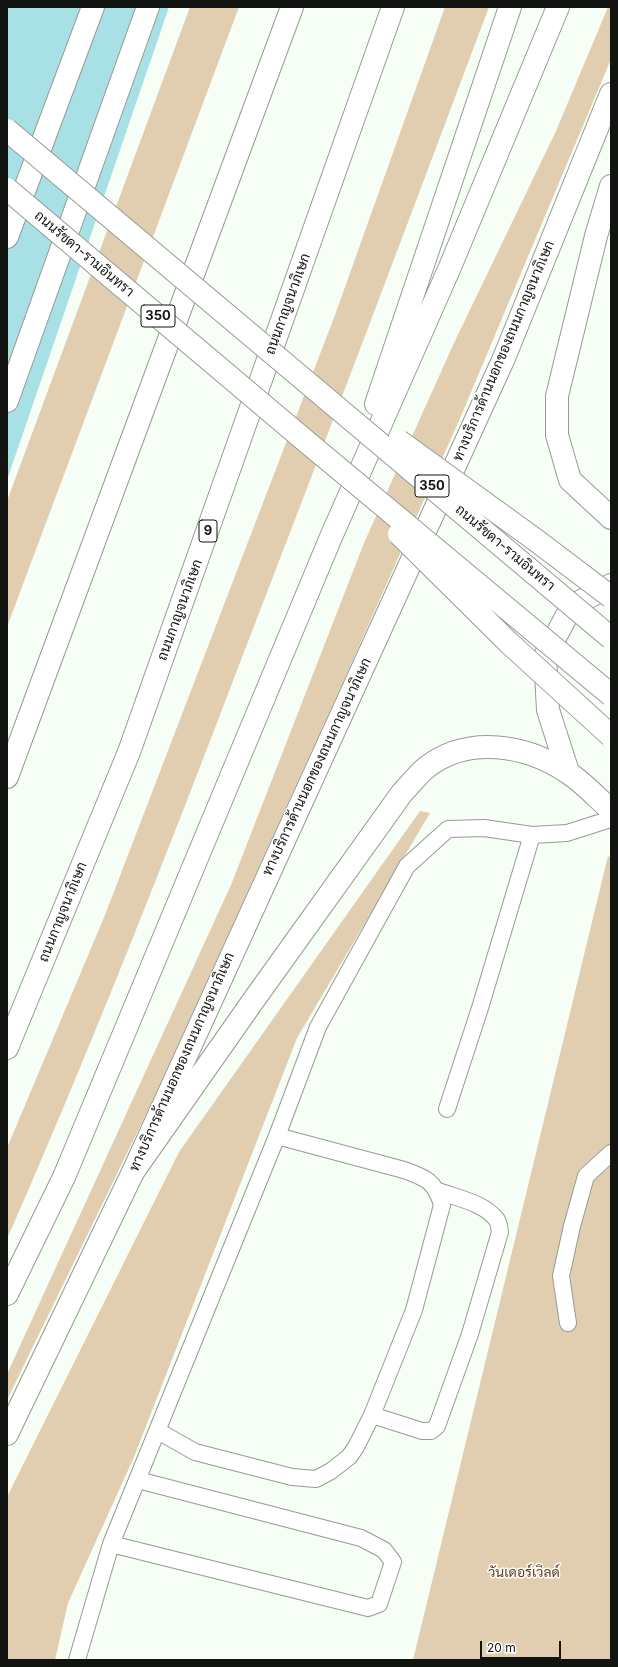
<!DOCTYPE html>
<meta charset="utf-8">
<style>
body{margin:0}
#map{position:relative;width:618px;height:1667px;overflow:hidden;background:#f6fef5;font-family:Inter,sans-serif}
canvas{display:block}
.frame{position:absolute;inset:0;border:8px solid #111411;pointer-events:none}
.scale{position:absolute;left:480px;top:1641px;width:81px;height:18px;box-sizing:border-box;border:2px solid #111411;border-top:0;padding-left:5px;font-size:12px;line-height:14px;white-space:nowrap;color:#111411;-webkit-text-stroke:3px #fff;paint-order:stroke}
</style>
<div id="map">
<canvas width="618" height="1667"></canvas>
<div class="frame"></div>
<div class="scale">20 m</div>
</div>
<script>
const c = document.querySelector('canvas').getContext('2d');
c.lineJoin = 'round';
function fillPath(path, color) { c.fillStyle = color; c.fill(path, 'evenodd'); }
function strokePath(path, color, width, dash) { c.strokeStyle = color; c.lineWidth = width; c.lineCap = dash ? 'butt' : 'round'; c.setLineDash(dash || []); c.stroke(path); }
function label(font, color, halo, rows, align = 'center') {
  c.font = font + ' Inter,Sarabun,sans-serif'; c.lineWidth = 3; c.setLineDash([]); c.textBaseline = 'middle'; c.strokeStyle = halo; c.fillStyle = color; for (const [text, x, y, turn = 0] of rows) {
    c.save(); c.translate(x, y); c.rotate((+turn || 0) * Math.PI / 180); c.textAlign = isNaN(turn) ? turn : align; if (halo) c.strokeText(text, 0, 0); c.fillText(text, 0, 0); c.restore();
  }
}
const green = new Path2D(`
 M190,7h49l-232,620v-126z
 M445,7h44c-82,218 -164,436 -248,653 -74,194 -150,388 -234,579v-91l98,-233 230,-600z
 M608,7h3v52l-150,357 -113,255 -199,437 -142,292v-26l224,-489 133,-342 90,-200 102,-212z
 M420,811l10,2 -133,225 -163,419 -66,146 -13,57h-48v-163l172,-345z
 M608,856l3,2v802h-198z`);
const water = new Path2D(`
 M7,7h162l-162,473z`);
const lane = new Path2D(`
 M447,1109l33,-101 52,-173
 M568,1323l-7,-47 11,-50 14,-50 25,-23
 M372,1415l50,16h9l6,-5 33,-92 30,-102c-1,-4 -1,-9 -3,-12 -12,-17 -40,-22 -59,-29
 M158,1431l37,21 97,25 24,2 15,-8 18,-14 7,-10 16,-32 42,-105 28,-105c-7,-24 -16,-27 -38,-35l-127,-34
 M111,1544l257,64 11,-4 14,-42 -9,-12 -23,-12 -223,-58
 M77,1660l34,-116 166,-408 41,-109 89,-161 41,-37 36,-1 48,7 35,-2 44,-14`);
const secondary = new Path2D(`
 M7,237l86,-230
 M7,1434l126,-262 371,-814 107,-264`);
const primary = new Path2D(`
 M611,186l-15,50 -39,160v39l13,45 41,38
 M568,772l-20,-62 -3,-54 27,-50 39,-21
 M133,1172l120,-171 149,-208c8,-8 16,-19 25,-26 42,-32 99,-22 140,5 16,10 30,26 44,38`);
const highway = new Path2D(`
 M7,401l141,-394
 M376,404l134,-397
 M7,777l285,-770
 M7,1048l122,-296 264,-745
 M7,1294l57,-117 267,-640 119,-270 108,-260`);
const primaryBridge = new Path2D(`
 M7,130l604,508
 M7,189l301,254 303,252
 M399,441l138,100 74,56
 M399,534l109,108 103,94`);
const shields = [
 [158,316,34],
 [432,486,34],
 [208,531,18]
];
const shieldNames = [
 ["350",158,316],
 ["350",432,486],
 ["9",208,531]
];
const streetNames = [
 ["ถนนรัชดา-รามอินทรา",84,254,40],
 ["ถนนกาญจนาภิเษก",288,304,-70],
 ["ทางบริการด้านนอกของถนนกาญจนาภิเษก",504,351,-67],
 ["ถนนรัชดา-รามอินทรา",505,548,40],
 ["ถนนกาญจนาภิเษก",180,610,-70],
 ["ทางบริการด้านนอกของถนนกาญจนาภิเษก",317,767,-65],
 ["ถนนกาญจนาภิเษก",63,912,-68],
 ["ทางบริการด้านนอกของถนนกาญจนาภิเษก",182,1062,-66]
];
const parkNames = [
 ["วันเดอร์เวิลด์",524,1573]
];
fillPath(green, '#e1ceb0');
fillPath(water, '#a8e1e5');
strokePath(lane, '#949b93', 18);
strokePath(secondary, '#949b93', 24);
strokePath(primary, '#949b93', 24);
strokePath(highway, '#949b93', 24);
strokePath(lane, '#fff', 16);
strokePath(secondary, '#fff', 22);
strokePath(primary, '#fff', 22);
strokePath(highway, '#fff', 22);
strokePath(primaryBridge, '#949b93', 24, []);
strokePath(primaryBridge, '#fff', 22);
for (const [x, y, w] of shields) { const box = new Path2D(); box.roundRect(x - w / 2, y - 11, w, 22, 3); c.fillStyle = '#fff'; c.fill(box); strokePath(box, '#111411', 1); }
label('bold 13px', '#111411', null, shieldNames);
label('14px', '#111411', '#fff', streetNames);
label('14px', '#573f0f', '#fff', parkNames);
</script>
